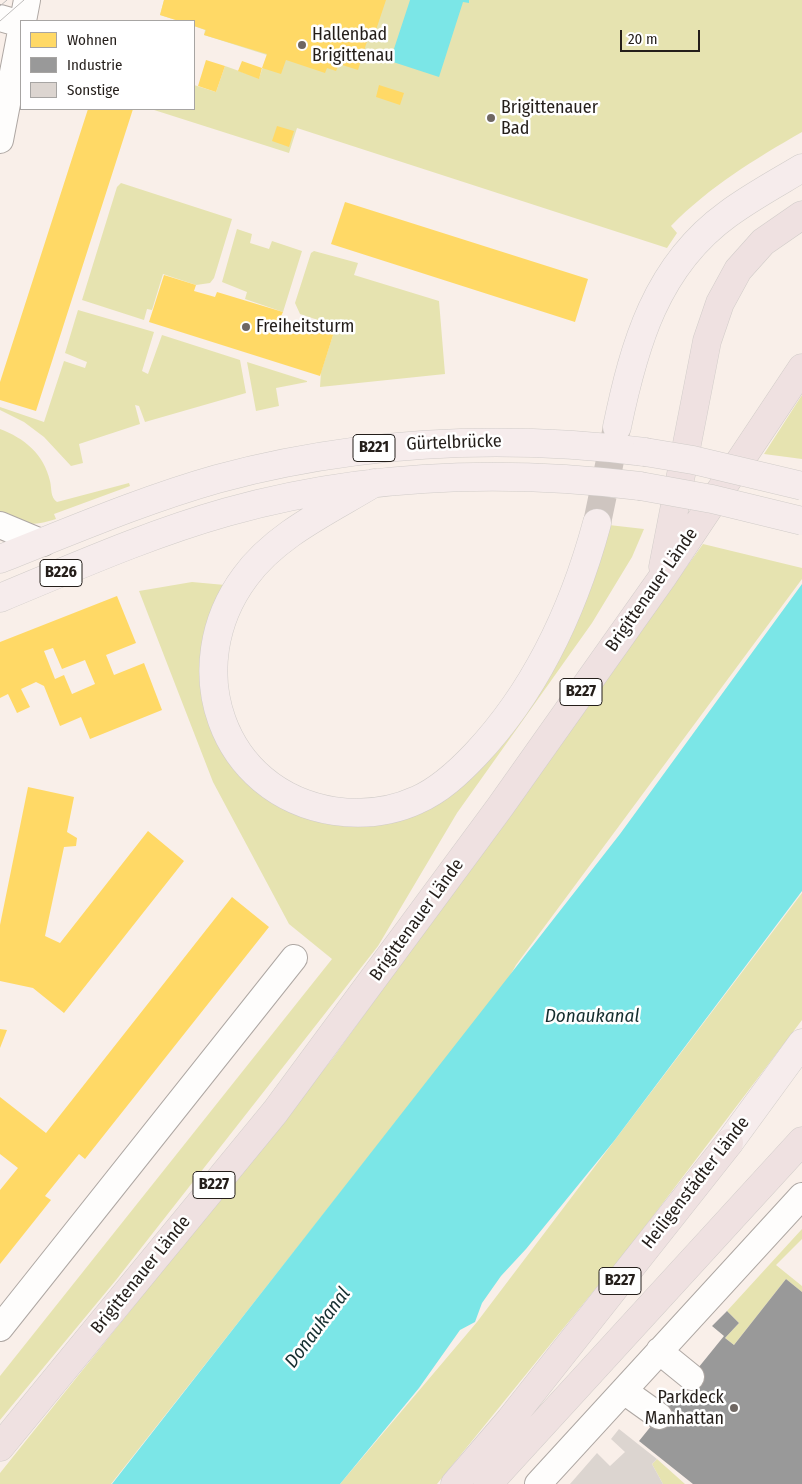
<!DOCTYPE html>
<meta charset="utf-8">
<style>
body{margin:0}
#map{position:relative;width:802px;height:1484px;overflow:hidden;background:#f9efe9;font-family:"Fira Sans Condensed",sans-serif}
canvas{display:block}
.legend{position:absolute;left:20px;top:20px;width:175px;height:90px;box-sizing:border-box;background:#fff;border:1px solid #a7a5a3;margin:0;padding:6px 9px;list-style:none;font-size:15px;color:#241e1a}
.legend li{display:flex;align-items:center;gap:10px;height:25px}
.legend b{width:25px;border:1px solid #a7a5a3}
.scale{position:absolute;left:620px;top:30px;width:80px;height:22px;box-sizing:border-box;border:2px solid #241e1a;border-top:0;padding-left:6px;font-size:15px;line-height:18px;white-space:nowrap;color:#241e1a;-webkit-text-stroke:4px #fff;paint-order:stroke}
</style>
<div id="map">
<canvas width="802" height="1484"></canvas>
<ul class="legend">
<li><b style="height:14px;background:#ffd966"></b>Wohnen</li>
<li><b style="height:14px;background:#999"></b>Industrie</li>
<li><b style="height:14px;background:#dcd5d0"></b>Sonstige</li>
</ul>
<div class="scale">20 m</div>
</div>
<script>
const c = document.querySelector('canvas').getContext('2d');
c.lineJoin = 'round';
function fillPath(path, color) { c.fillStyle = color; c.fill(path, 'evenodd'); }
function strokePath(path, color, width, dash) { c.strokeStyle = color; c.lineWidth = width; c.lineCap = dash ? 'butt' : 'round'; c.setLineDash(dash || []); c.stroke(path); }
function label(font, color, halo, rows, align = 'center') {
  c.font = font + ' "Fira Sans Condensed",sans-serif'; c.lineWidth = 5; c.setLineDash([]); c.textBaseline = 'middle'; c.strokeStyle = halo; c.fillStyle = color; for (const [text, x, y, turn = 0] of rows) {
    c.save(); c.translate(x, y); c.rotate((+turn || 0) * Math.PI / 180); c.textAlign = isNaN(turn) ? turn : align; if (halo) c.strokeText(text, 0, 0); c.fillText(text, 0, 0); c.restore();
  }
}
const green = new Path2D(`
 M164,0h638v132c-47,27 -93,55 -131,94l6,7 -10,15 -370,-120 -8,25 -138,-44h43v-24l22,7 9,-26 34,12 8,-23 -63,-20 1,-5 -11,-4v-5h-15l-19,-6z
 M121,183l111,36 -18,59 -4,5 -14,2 -33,-11 -11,36 -5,-1 -3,11 -62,-20 35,-113z
 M237,229l15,5 -2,9 19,6 3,-8 30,10 -19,61 -38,-13 2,-7 -25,-10z
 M314,251l44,12 -4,12 85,26 6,73 -125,13 1,-15 15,-46 -36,-12 -5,-11 16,-50z
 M78,310l76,22 -12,39 6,3 14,-39 78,25 6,33 -101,29 -6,-16 -4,-1 5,19 -61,20 4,19 -12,3 -27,-29 -20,-15 -24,-12v-3l44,15 20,-61 21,7 2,-6 -22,-9z
 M247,362l60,19v1l-31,6 3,18 -23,5z
 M802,395v64l-38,-5z
 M0,429c24,9 44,25 50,52 2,8 0,16 7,21l72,-19 1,3 -76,28 2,5c-21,7 -35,6 -56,2z
 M609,525l35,4 -12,28 -40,66 -135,190 -79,133 -262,334 -116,140v-44l332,-417 -43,-35 -76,-142 -74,-191 53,-9 33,3c-15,31 -28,60 -24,95 0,7 59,112 65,116 16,13 36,20 56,26l132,-29z
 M703,544l99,24v11l-286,386 -9,16 -396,503h-111v-11l333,-415z
 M802,893v127l-171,225 -194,239h-97l137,-162z
 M802,1229v10l-26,26 26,21v6l-16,-13 -52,66 -9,-7 14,-15 -12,-12z
 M657,1459l28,25h-22l-11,-20z`);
const water = new Path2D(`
 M410,0h59v3l-6,-1 -24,75 -49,-16z
 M802,584v307l-188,250 -88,108 -25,27 -19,27 -7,19 -15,8 -41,58 -79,96h-228l508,-650z`);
const homes = new Path2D(`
 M164,0h222l-12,36 -5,-1 -11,35 -19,-6 -3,7 -9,-3 -2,5 -39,-13 -5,14 -19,-6 5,-14 -63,-19 2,-5 -12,-4v-5h-15l-19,-6z
 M206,60l19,6 -9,26 -18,-6z
 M242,61l20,7 -3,11 -21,-8z
 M379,85l25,8 -4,12 -24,-8z
 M88,109h45l-97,302 -36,-11v-18z
 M277,126l17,5 -5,16 -17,-6z
 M345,202l243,77 -13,43 -244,-78z
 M164,275l32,10 -2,6 21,6 2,-5 66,20 -3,6 21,7 1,-6 33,10 -15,47 -171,-54z
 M117,596l19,47 -30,12 8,20 30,-12 18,47 -72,29 -9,-22 -21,9 -16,-40 -8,-4 -15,7 9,18 -13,6 -9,-19 -8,4v-56zM53,648l9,21 23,-9 10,24 -23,10 -8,-19 -9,4 -11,-28z
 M28,787l46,10 -7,35 10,6 -1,8 -12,1 -19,89 15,7 88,-112 36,30 -120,152 -31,-25 -33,-7v-56z
 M232,897l37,30 -184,232 -6,-5 -34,42 6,4 -51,64v-74l18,-22 -18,-14v-57l46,36z
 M0,1029l7,1 -7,18z`);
const industry = new Path2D(`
 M786,1279l16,13v192h-109l-54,-43 85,-105 -12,-10 15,-15 12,12 -14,15 9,7z`);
const building = new Path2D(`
 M619,1429l38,30 -5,5 11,20h-93l27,-31 13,13 15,-14 -14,-13z`);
const majorTunnel = new Path2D(`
 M597,523l20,-96`);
const minor = new Path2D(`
 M0,18l21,6
 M23,21l4,-21
 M0,140l21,-109
 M0,525l43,18
 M0,1328l294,-370
 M659,1351l32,26
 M624,1391l35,25
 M538,1484l264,-288`);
const major = new Path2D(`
 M617,427c17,-82 39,-161 111,-213 23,-17 49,-31 74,-46
 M374,483c-44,27 -98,51 -129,94 -66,89 -25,216 89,234 28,4 57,1 83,-11 23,-10 42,-28 59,-46 61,-65 98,-146 121,-231
 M0,559c71,-28 143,-59 217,-80 141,-38 283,-45 428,-27
 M0,598c75,-31 149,-64 227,-86 135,-38 274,-43 413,-26
 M729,1143l73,-100`);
const highway = new Path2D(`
 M663,567l44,-226 13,-38 18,-33 25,-28 39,-27
 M0,1447l275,-335 225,-305 162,-229 140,-210
 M455,1484l55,-64 219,-277
 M488,1484l314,-343`);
const tram = new Path2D(`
 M0,6l7,-6
 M0,21l24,-21`);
const majorBridge = new Path2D(`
 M645,452l48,8 109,26
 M640,486l72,13 90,22`);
const markers = [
 [302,45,5,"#6f6762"],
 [491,118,5,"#6f6762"],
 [246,327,5,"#6f6762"],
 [734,1408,5,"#6f6762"]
];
const shields = [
 [374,448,42],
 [61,573,42],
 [581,692,42],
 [214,1185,42],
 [620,1281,42]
];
const shieldNames = [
 ["B221",374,448],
 ["B226",61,573],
 ["B227",581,692],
 ["B227",214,1185],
 ["B227",620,1281]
];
const poiNames = [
 ["Hallenbad",312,35],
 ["Brigittenau",312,56],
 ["Brigittenauer",501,108],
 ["Bad",501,129],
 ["Freiheitsturm",256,327],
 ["Parkdeck",724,1398,"right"],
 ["Manhattan",724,1419,"right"]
];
const streetNames = [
 ["Gürtelbrücke",454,443,-2],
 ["Brigittenauer Lände",652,590,-55],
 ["Brigittenauer Lände",417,920,-54],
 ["Heiligenstädter Lände",696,1183,-52],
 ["Brigittenauer Lände",141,1275,-51]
];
const waterNames = [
 ["Donaukanal",592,1017],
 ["Donaukanal",318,1328,-53]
];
fillPath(green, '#e6e3b0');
fillPath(water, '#7be6e7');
fillPath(homes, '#ffd966');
fillPath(industry, '#999');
fillPath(building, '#dcd5d0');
strokePath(majorTunnel, '#cec5c0', 28, [28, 14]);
strokePath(minor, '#aea7a3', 28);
strokePath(major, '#d1ccc9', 29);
strokePath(highway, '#d1ccc9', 29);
strokePath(minor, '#fefdfc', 26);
strokePath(major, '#f6ecec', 28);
strokePath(highway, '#efe1e1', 28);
strokePath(tram, '#bebcbb', 1);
strokePath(majorBridge, '#d1ccc9', 29, []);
strokePath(majorBridge, '#f6ecec', 28);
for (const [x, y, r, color] of markers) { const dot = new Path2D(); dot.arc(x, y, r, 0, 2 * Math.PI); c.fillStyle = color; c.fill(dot); strokePath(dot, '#fff', 2); }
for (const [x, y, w] of shields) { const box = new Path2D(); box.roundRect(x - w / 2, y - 13.5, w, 27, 4); c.fillStyle = '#fff'; c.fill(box); strokePath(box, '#241e1a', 1); }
label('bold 16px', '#241e1a', null, shieldNames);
label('18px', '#241e1a', '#fff', poiNames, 'left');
label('18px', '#241e1a', '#fff', streetNames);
label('italic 19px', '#152e2f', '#fff', waterNames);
</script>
